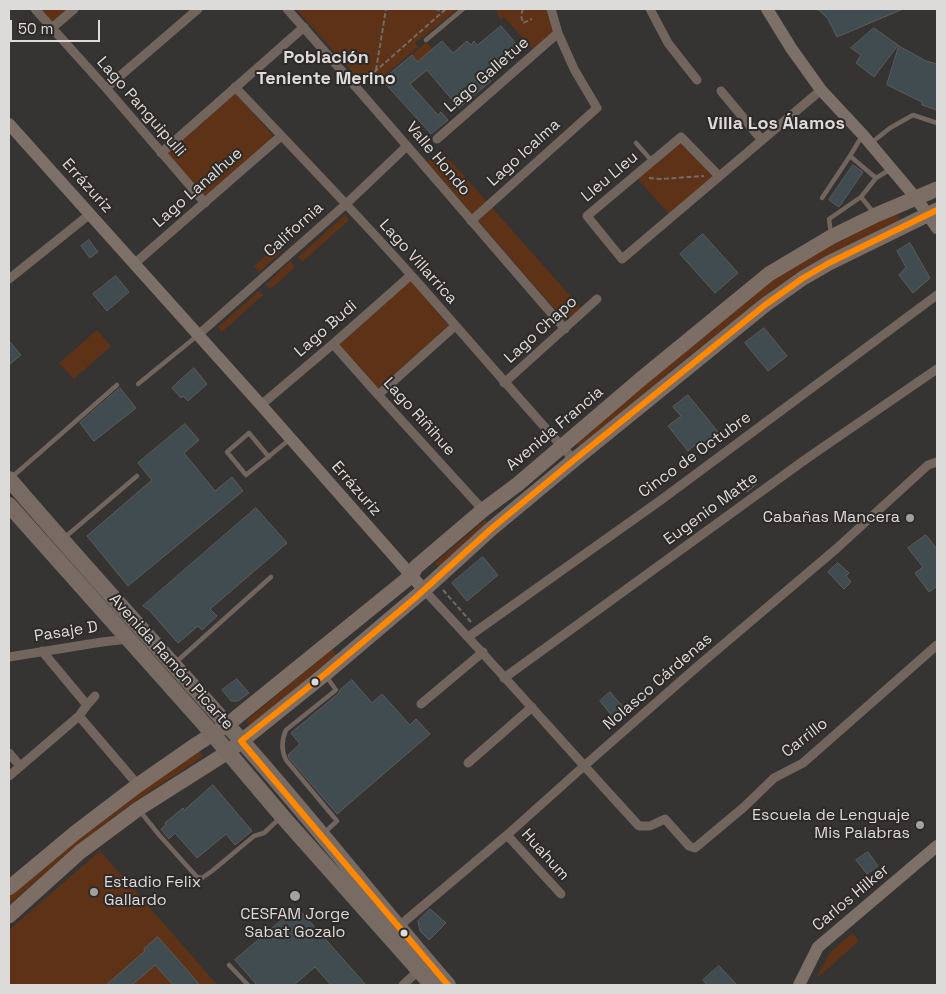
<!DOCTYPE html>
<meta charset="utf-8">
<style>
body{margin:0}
#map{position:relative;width:946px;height:994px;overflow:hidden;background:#363433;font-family:"Space Grotesk",sans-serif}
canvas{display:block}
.frame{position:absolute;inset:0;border:10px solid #dddbda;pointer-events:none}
.scale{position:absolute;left:10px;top:20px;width:90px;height:22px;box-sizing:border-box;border:2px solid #dddbda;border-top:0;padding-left:6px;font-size:15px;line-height:18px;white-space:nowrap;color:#dddbda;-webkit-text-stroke:4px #2d2a28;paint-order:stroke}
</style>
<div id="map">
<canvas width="946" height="994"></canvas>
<div class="frame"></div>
<div class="scale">50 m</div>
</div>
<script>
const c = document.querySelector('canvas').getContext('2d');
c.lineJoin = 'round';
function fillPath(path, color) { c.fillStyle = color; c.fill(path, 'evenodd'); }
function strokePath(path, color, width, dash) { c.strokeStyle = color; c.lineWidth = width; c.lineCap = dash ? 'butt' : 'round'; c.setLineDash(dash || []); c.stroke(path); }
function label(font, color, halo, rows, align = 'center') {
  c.font = font + ' "Space Grotesk",sans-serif'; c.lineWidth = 4; c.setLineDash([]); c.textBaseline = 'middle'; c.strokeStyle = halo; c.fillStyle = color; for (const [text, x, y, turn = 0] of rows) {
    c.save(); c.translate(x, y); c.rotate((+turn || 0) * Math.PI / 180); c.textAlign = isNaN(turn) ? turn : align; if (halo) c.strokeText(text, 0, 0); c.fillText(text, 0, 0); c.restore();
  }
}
const green = new Path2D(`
 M40,9h27l-15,13z
 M296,9h162l-43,34 3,4 -38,32h-21z
 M496,9h51l7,22 -21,18 -29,-32 -4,3z
 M425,43h2l6,6 -16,13 -5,-7z
 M234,92l38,42 -1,7 -65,56 -40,-45z
 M680,143l33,33 -44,38 -32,-36z
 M441,150l140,158 -16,13 -138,-159z
 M896,214l5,5 -100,51 -27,19 -100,79 -90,78 -4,1 -3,-2 1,-4 189,-158 31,-21 92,-47z
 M345,215l4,5 -47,42 -4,-5z
 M274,248l6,5 -21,19 -5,-6z
 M291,261l4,6 -24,22 -5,-5z
 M410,280l39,46 -73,64 -39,-46z
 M259,291l4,4 -41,37 -4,-5z
 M97,330l14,16 -37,33 -15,-16z
 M485,520l4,5 -50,43 -4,-5z
 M332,649l4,6 -86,71 -4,-5z
 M199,751l4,5c-24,17 -49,32 -73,49 -43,31 -82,65 -121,100v-8l67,-59 59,-44z
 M100,851l93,106 24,28h-208v-55z
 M852,933l7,8 -41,36 -1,-1 13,-23z`);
const building = new Path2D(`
 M818,9h85l-66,28 -9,-18z
 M501,26l21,25 -34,27 3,3 -32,27 -32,-38 -17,14 28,31 3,-3 7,8 -17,14 -49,-54 30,-25 5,7 25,-21 11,12 14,-12 4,4 3,-4 3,4z
 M874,28l24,17 -24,32 -18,-14 5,-8 -10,-7z
 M899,46l27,15 11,3v46l-15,-5v-3l-35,-17z
 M853,165l10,7 -24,35 -10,-7z
 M703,234l35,39 -23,20 -35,-39z
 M89,240l9,12 -8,6 -9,-12z
 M910,243l20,35 -17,15 -14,-18 7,-8 -9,-16z
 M116,276l13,16 -22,19 -14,-17z
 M764,328l23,28 -19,15 -23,-28z
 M9,341l12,14 -12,10z
 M194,368l13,16 -19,17 -5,-5 -2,2 -9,-10z
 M120,388l16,20 -42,33 -14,-18z
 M688,395l30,37 -14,12 -3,-4 -13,11 -20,-25 13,-10 -8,-9z
 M185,424l14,16 -15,13 31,38 17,-14 11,14 -115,95 -41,-50 65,-56 -14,-17z
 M750,476l7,8 -10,8 -7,-8z
 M256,508l31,35 -77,66 7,7 -15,14 -4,-4 -20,17 -29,-33 -6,-4z
 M926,535l11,14v37l-8,6 -14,-19 8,-6 -15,-19z
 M483,557l15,18 -31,26 -15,-18z
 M838,563l11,10 -3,3 5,6 -7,7 -16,-17z
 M237,679l12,14 -11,8h-7l-9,-11z
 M352,680l20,23 10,-9 28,31 6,-6 14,15 -93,80 -48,-56 -1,-3 12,-11 -9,-11 48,-40 1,-3z
 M610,692l14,16 -11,9 -13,-16z
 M213,785l39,46 -17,14 -9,-11 -29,24 -22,-25 -6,6 -8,-10 5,-4 -1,-2 18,-15 1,2z
 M868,852l10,14 -11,8 -11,-14z
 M297,907l69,78h-35l-16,-18 -21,18h-37l-22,-25z
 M430,909l16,14 -17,17 -9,-9 -2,-10z
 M158,937l42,48h-27l-18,-20 -23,20h-26l39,-34 -1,-2z
 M719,966l18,19h-30l-4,-5z`);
const path = new Path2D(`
 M435,9l9,2
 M523,9l-2,6 2,8 9,-4
 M376,70l10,-61
 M363,82l83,-73
 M649,178l11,1 44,-3
 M443,590l28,32`);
const lane = new Path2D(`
 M426,40l37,-31
 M636,143l16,18
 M871,143l19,-15 23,-13 24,8
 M850,156l26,22
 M861,197l13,16
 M822,198l28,-42 12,-20
 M831,234l-2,-15 32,-22 15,-19 15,-9
 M138,384l59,-48
 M269,457l-20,-24 -22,19 19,23 43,-35
 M12,477l105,-92
 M64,538l73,-62
 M175,663l96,-86
 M139,810l21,26 37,41 5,1 10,-7 42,-35 10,-3 16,-15
 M324,833l13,-12 -51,-61c-5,-10 -5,-19 0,-30l50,-40 -10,-14
 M229,965l19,20`);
const street = new Path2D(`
 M35,9l71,79 99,115
 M287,9c94,105 185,213 278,320
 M650,9l18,34 29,37
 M52,28l22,-19
 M235,87c59,62 119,124 176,188 55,62 108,124 163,185
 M106,88l92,-79
 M721,91l40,48
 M437,139l121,-106
 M161,153l143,-126
 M719,176l-38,-39 -94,79 35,43 199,-169
 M471,221l126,-113 -23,-39 -16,-36 -7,-24
 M134,264l147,-128
 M9,279l81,-65
 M198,335l148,-131 61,-58
 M333,344l38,43 112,123
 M504,383l93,-84
 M378,395l77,-69
 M261,405l72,-61 78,-69
 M424,590c73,77 143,158 215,236h11l15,-7 24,27 6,2 49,-41 30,-29 29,-15 134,-118
 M468,637l193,-137 276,-205
 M42,651l45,54
 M9,657l93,-15 26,-3
 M504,678l302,-219 131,-90
 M421,704l62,-52
 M79,716l59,69
 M9,753l11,13
 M468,763l64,-56
 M9,776l70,-60 8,-11 8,-9
 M507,835l54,59
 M398,927l109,-92 77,-69 114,-100 138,-117 92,-84 9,-3
 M403,985l16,-15`);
const secondary = new Path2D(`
 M767,9l24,39 30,42 42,45 53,63 21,30
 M9,124l252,281 163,185
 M799,985l19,-38 119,-101`);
const primary = new Path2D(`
 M9,888l66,-55 63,-48 59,-41 30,-19 184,-149 5,-9 67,-57 35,-26 123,-105 128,-105 62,-37 45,-22 61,-26
 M9,916l71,-64 58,-43 90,-57 97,-78 99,-84 67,-61 83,-69 191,-155 38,-27 26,-15 108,-53`);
const highway = new Path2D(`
 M9,479c78,91 159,179 239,269 68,77 132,159 200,237
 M9,505l196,220 77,91 150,169`);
const bus1 = new Path2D(`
 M448,985l-207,-244 84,-67 90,-76 76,-69 83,-69 191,-155 38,-27 26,-15 108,-53`);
const markers = [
 [910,518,5,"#a3a1a0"],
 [315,682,4.5,"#dddbda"],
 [920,825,5,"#a3a1a0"],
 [94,892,5,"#a3a1a0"],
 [295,896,6,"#a3a1a0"],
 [404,933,4.5,"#dddbda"]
];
const streetNames = [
 ["Lago Galletue",487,75,-41],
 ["Lago Panguipulli",141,107,49],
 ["Lago Icalma",524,153,-42],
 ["Valle Hondo",438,159,50],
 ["Lleu Lleu",610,177,-40],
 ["Errázuriz",87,186,48],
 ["Lago Lanalhue",198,188,-41],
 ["California",294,230,-42],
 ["Lago Villarrica",418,262,48],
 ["Lago Budi",326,329,-41],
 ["Lago Chapo",541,330,-42],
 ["Lago Riñihue",419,417,48],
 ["Avenida Francia",555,429,-40],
 ["Cinco de Octubre",695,455,-36],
 ["Errázuriz",356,489,49],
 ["Eugenio Matte",711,509,-36],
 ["Pasaje D",66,632,-9],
 ["Avenida Ramón Picarte",171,662,48],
 ["Nolasco Cárdenas",658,682,-41],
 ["Carrillo",805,738,-38],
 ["Huahum",545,855,48],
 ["Carlos Hilker",851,898,-40]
];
const poiNames = [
 ["Cabañas Mancera",900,518],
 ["Escuela de Lenguaje",910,816],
 ["Mis Palabras",910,834],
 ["Estadio Felix",104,883,"left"],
 ["Gallardo",104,901,"left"],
 ["CESFAM Jorge",295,915,"center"],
 ["Sabat Gozalo",295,933,"center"]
];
const neighbourhoodNames = [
 ["Población",326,58],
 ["Teniente Merino",326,79],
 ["Villa Los Álamos",776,124]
];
fillPath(green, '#5e3216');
fillPath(building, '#404c50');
strokePath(building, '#5c5c5c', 1);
strokePath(path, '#726a66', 2, [5, 2.5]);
strokePath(lane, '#71655e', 4.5);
strokePath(street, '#71655e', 9);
strokePath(secondary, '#7d7068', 12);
strokePath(primary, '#7c6d65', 15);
strokePath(highway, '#776b64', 16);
strokePath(bus1, '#f80', 6);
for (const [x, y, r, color] of markers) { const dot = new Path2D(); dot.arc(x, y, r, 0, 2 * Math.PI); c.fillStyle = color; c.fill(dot); strokePath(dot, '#2d2a28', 2); }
label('16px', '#dddbda', '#2d2a28', streetNames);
label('16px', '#dddbda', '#2d2a28', poiNames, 'right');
label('bold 18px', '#dddbda', '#2d2a28', neighbourhoodNames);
</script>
